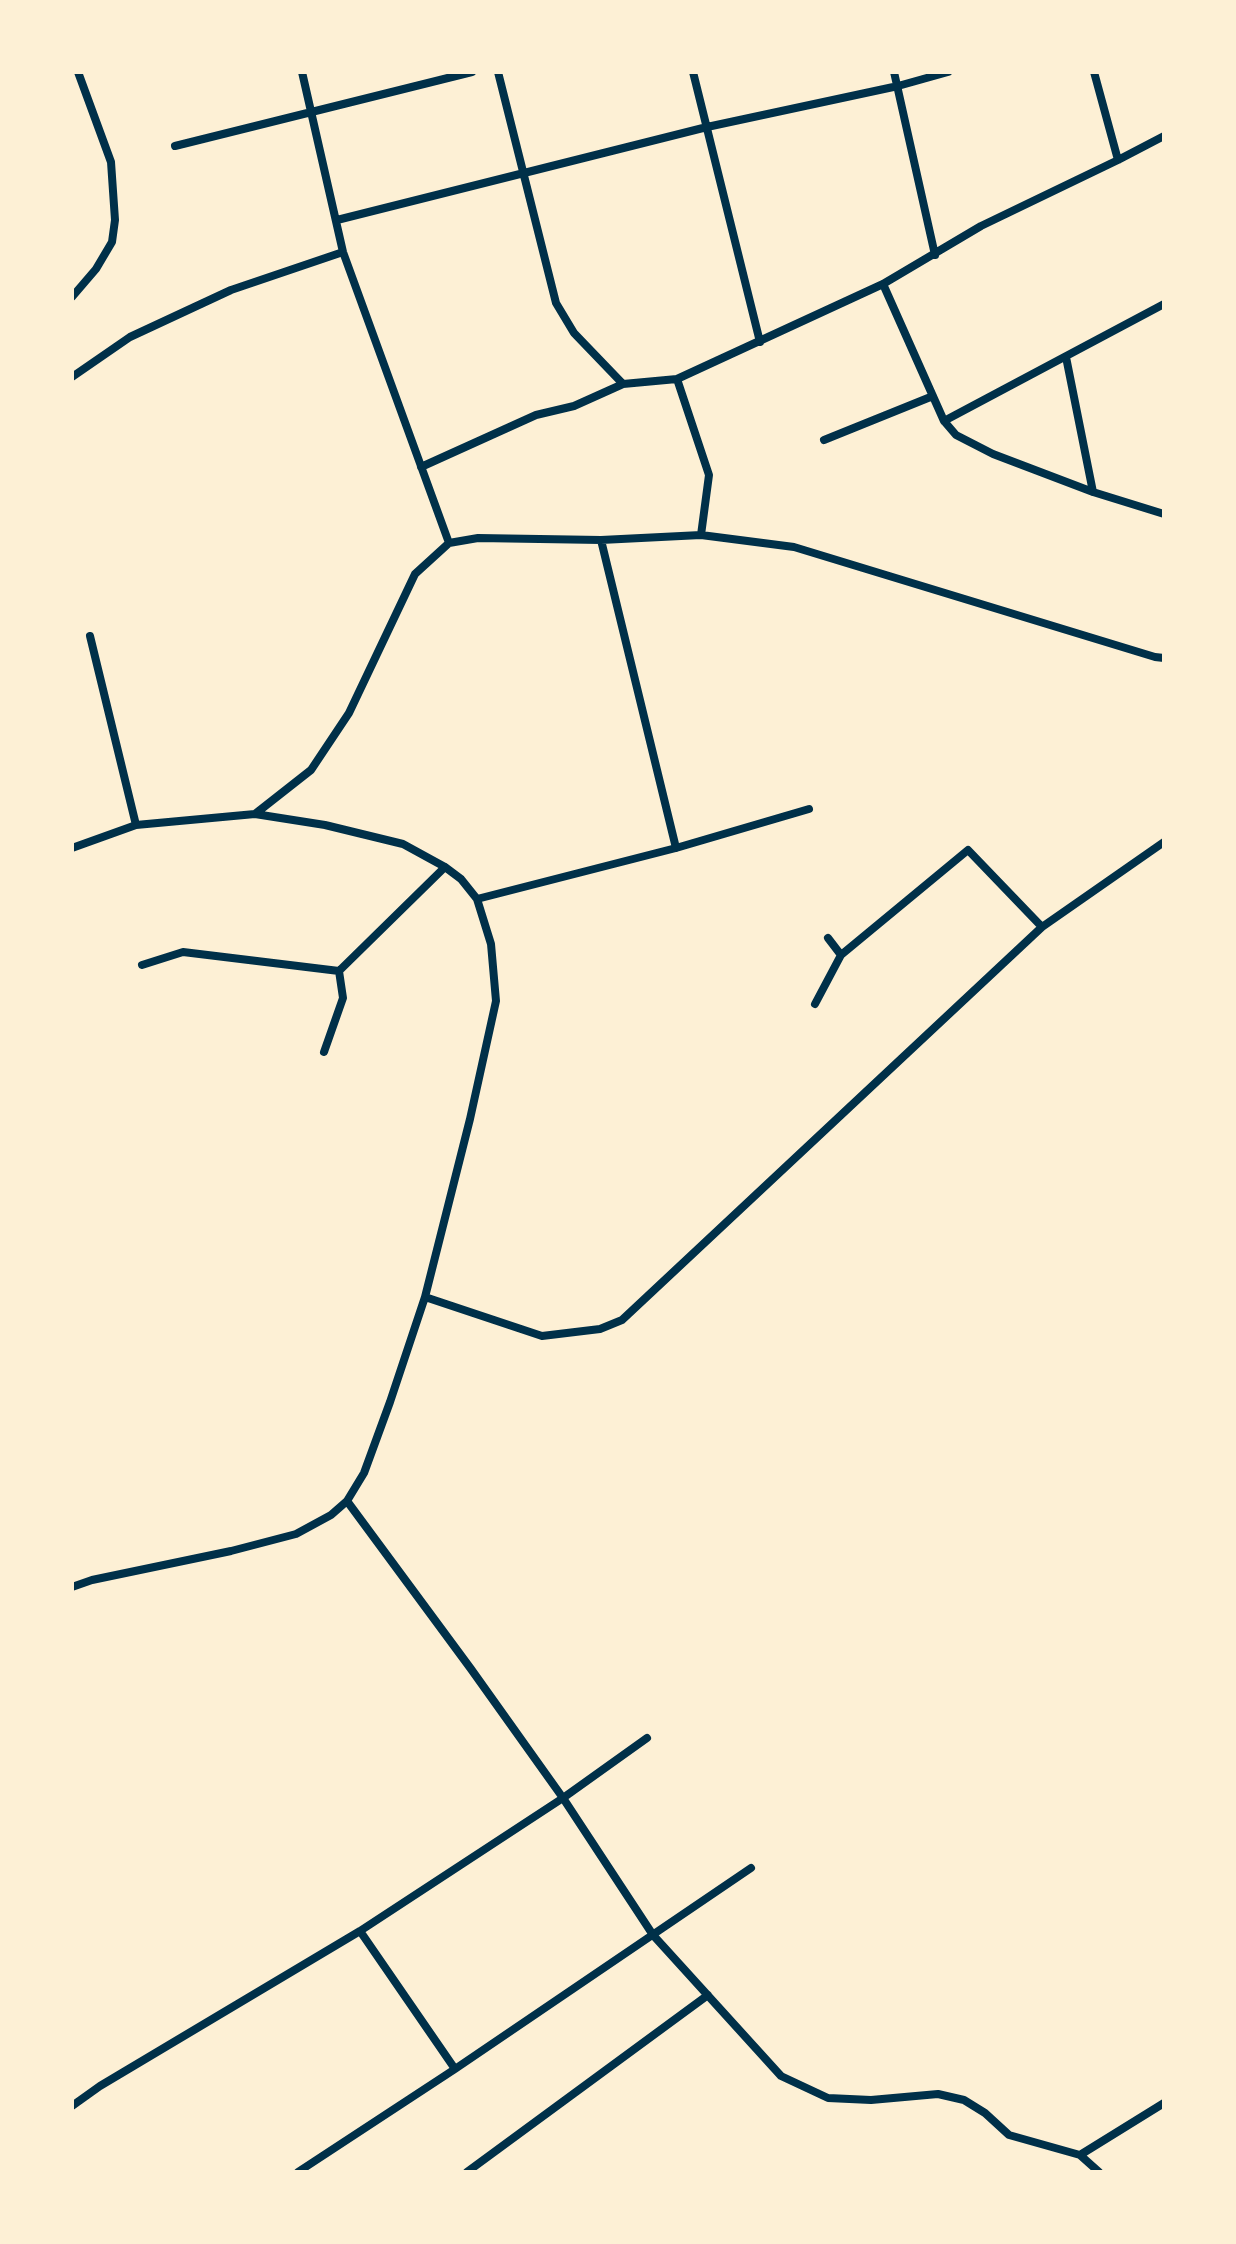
<!DOCTYPE html>
<style>
body{margin:0}
#map{position:relative;width:1236px;height:2244px;overflow:hidden;background:#fdf0d5;font-family:Mulish,sans-serif}
canvas{display:block}
.frame{position:absolute;inset:0;border:74px solid #fdf0d5;pointer-events:none}
</style>
<div id="map">
<canvas width="1236" height="2244"></canvas>
<div class="frame"></div>
</div>
<script>
const c = document.querySelector('canvas').getContext('2d');
c.lineJoin = 'round';
function strokePath(path, color, width, dash) { c.strokeStyle = color; c.lineWidth = width; c.lineCap = dash ? 'butt' : 'round'; c.setLineDash(dash || []); c.stroke(path); }
const minor = new Path2D(`
 M302,72l41,180 106,291
 M498,72l58,231 18,30 49,51
 M693,72l67,270
 M894,72l41,183
 M1094,72l24,88
 M175,146l297,-74
 M337,220l370,-93 191,-41 50,-14
 M883,284l61,137 12,14 37,19 100,38 71,22
 M72,297l24,-28 16,-27 3,-22 -4,-58 -33,-90
 M1066,357l27,135
 M72,377l58,-40 101,-47 112,-38
 M677,379l32,96 -8,60
 M944,421l220,-117
 M824,440l109,-44
 M421,467l115,-52 38,-9 49,-22 54,-5 206,-95 98,-58 137,-66 46,-24
 M601,540l75,308
 M90,636l46,189
 M255,814l56,-44 38,-57 66,-139 34,-31 29,-5 123,2 100,-5 93,12 361,110 9,1
 M72,848l64,-23 119,-11 70,11 78,19 42,23 16,12 16,20 14,45 5,57 -26,118 -45,178 -35,105 -26,71 -17,28 -16,14 -35,19 -65,17 -139,29 -20,7
 M477,899l199,-51 133,-39
 M828,938l13,17
 M142,965l41,-13 156,19
 M339,971l106,-104
 M815,1004l26,-49 127,-105 74,77
 M324,1052l19,-54 -4,-27
 M425,1297l117,39 58,-7 22,-9 420,-393 122,-85
 M347,1501l124,168 92,129 90,137 128,141 47,22 43,2 67,-6 26,6 21,13 24,22 71,20 19,17
 M360,1931l95,138
 M72,2106l28,-20 260,-155 203,-133 84,-60
 M1080,2155l84,-52
 M298,2172l157,-103 296,-201
 M467,2172l241,-177`);
strokePath(minor, '#003049', 8);
</script>
